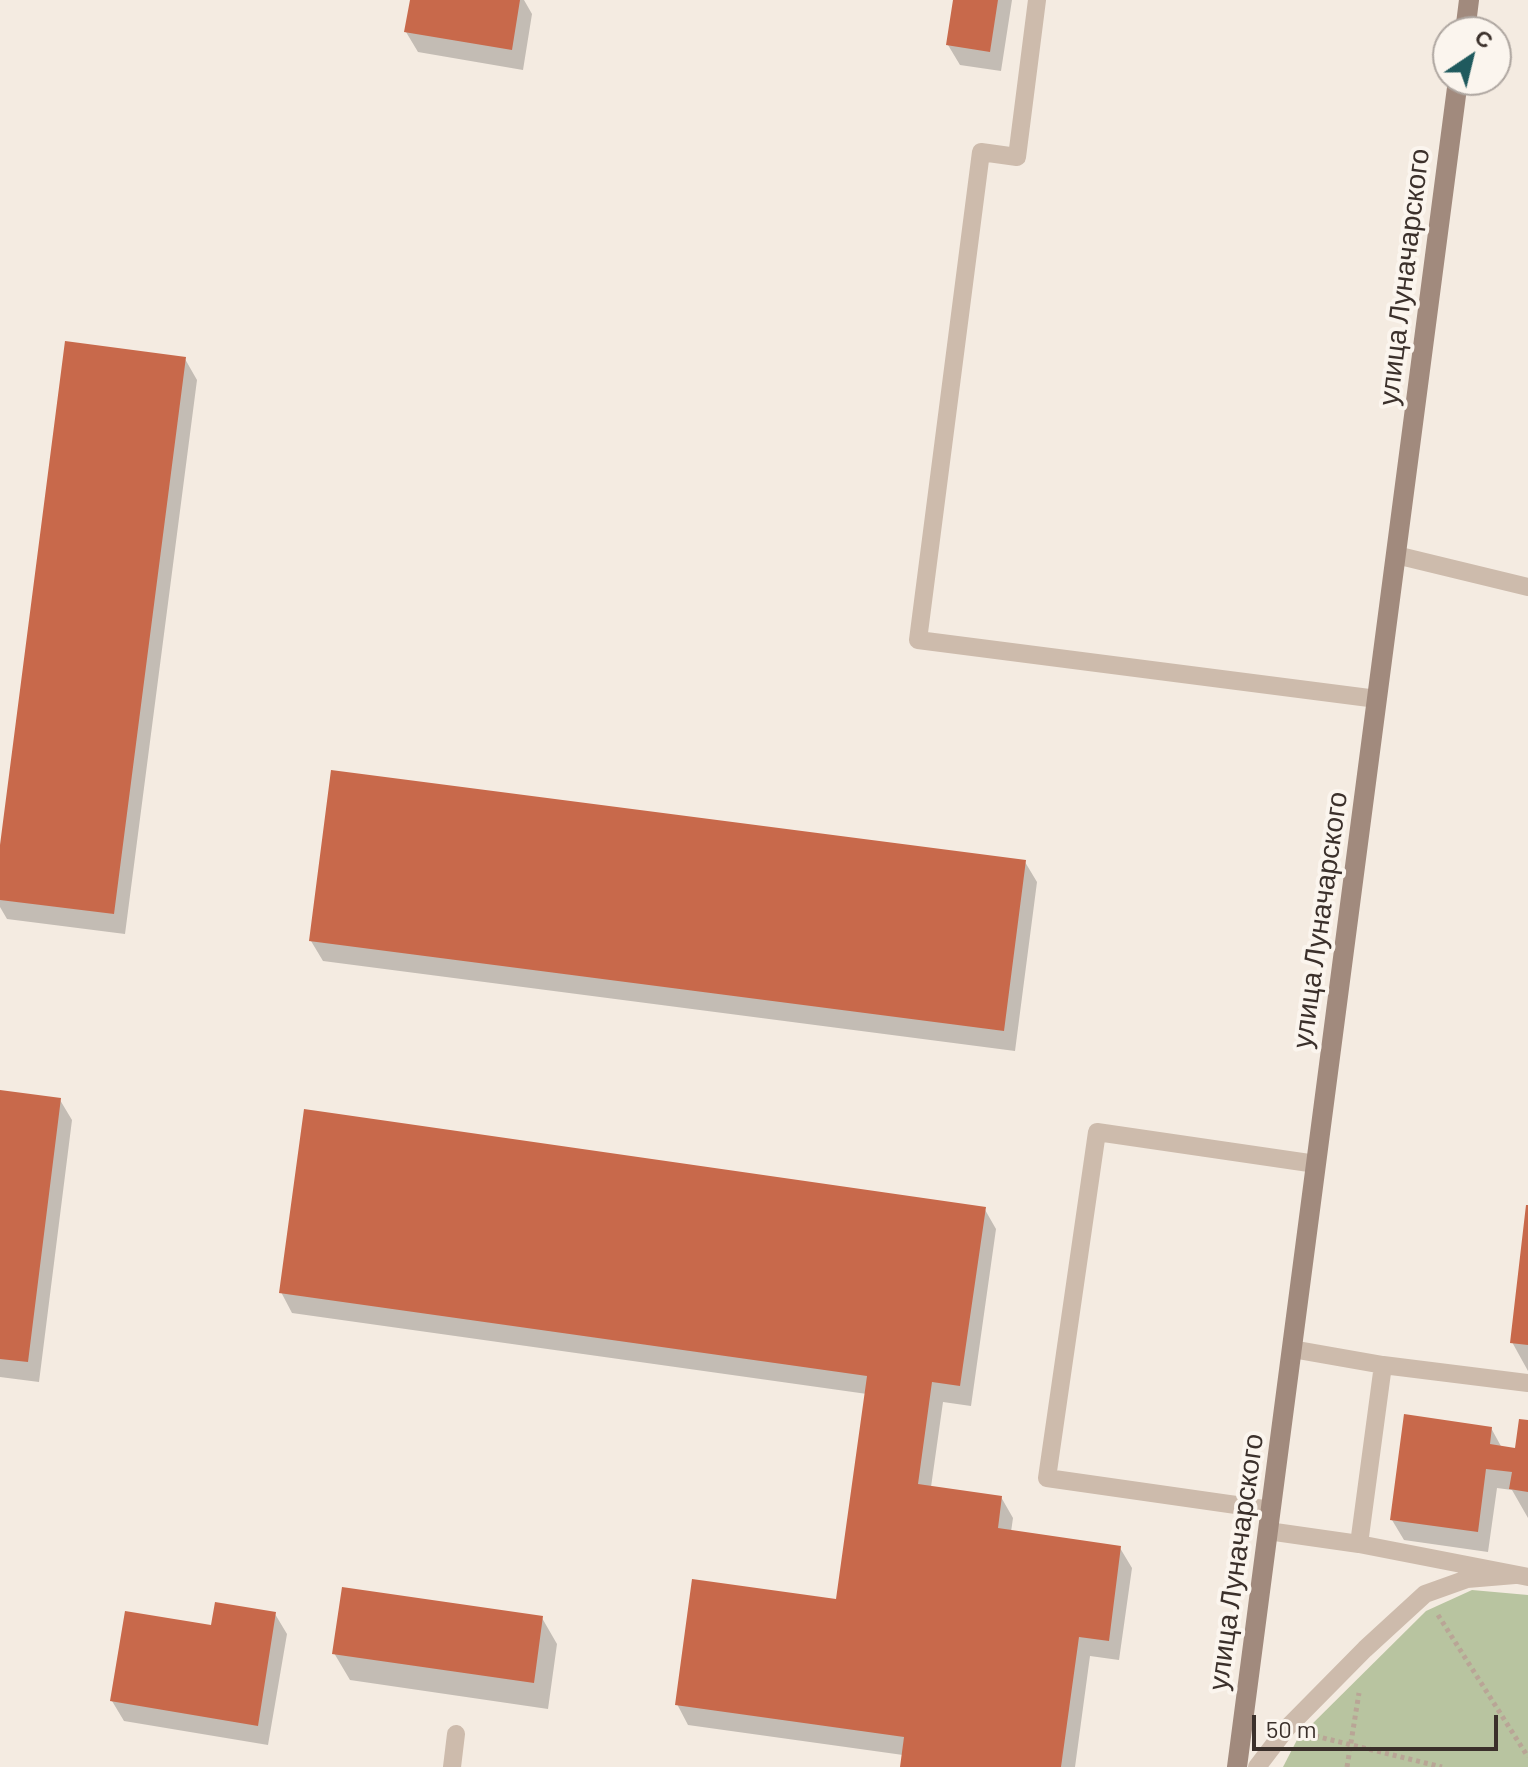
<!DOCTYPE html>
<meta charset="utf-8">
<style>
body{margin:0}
#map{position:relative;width:1528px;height:1767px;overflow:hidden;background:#f4ebe1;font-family:Barlow,sans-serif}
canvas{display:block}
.north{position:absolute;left:1432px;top:16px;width:80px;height:80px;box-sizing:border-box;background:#fbf5ee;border:2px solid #aea6a0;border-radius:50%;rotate:35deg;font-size:22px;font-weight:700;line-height:32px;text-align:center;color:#3b302b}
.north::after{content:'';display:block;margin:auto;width:28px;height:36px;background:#1f5a5e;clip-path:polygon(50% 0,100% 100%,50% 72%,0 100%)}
.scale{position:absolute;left:1252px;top:1715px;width:246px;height:36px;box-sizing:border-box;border:4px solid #3b302b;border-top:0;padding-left:10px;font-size:24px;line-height:28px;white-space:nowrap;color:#3b302b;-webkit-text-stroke:6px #fbf5ee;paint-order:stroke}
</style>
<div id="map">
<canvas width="1528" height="1767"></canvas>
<div class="north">С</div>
<div class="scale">50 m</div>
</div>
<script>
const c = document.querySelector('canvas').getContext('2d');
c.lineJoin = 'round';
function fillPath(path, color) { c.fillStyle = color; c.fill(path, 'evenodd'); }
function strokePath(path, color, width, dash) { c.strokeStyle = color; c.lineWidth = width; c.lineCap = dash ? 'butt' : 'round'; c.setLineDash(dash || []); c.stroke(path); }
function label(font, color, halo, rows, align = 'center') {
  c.font = font + ' Barlow,sans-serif'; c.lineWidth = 8; c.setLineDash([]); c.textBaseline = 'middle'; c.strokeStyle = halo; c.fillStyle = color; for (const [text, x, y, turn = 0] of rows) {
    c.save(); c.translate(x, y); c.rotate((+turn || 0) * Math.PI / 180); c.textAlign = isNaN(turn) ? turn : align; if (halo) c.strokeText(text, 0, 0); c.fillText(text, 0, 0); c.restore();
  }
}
const green = new Path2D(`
 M1472,1590l56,5v172h-245l15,-29 128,-127z`);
const shadow = new Path2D(`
 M412,0h112l8,14 -9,56 -105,-18 -12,-20z
 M955,0h57l-11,71 -41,-6 -12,-20z
 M185,359l12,21 -72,554 -118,-15 -7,-12v-47z
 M1025,862l12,20 -22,169 -692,-90 -12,-20z
 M0,1092l60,8 12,20 -33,262 -39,-5z
 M1528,1205v166l-16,-29z
 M984,1208l12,21 -25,177 -28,-4 -12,85 70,10 12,21 -2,14 109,16 12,20 -13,92 -29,-4 -15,111h-173l1,-12 -215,-30 -11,-21 161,-103 29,-207 -575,-81 -11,-21z
 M1528,1422v96l-16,-28 -15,-2 -9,64 -84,-12 -12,-20 99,-92 11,20 14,6z
 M275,1614l12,20 -19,111 -144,-24 -12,-20 101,-73z
 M542,1618l15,26 -9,65 -198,-29 -16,-27z`);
const building = new Path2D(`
 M410,0h110l-8,50 -108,-18z
 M953,0h45l-8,52 -44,-7z
 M65,341l121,16 -72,557 -114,-14v-55z
 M331,770l695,90 -22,171 -695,-90z
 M0,1090l61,8 -33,264 -28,-3z
 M304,1109l682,98 -26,179 -28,-4 -14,102 84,12 -4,32 123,18 -12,95 -30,-4 -18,130h-161l4,-30 -229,-32 17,-126 144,20 31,-223 -588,-83z
 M1526,1205h2v140l-18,-2z
 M1404,1414l88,13 -2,17 25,4 4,-29 9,1v72l-19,-3 3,-17 -26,-3 -8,63 -88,-12z
 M342,1587l201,29 -9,67 -202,-29z
 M215,1602l61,10 -18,114 -148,-25 15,-90 86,14z`);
const path = new Path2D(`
 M1438,1615l90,142
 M1315,1736l127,31
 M1347,1767l12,-74`);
const lane = new Path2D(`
 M1037,0l-20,157 -36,-5 -63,488 459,59
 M1396,555l132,32
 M1292,1349l91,16
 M1271,1510l-224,-32 50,-346 219,32
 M1268,1531l91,13 169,33
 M1359,1544l24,-179 145,18
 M452,1767l4,-33
 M1257,1767l29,-38 79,-80 60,-55 42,-15 48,-4`);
const secondary = new Path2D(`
 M1465,32l4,-32
 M1237,1767l221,-1687`);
const streetNames = [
 ["улица Луначарского",1404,277,-83],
 ["улица Луначарского",1320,920,-82],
 ["улица Луначарского",1236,1562,-82]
];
fillPath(green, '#b8c4a0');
fillPath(shadow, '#0003');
fillPath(building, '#c8694b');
strokePath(path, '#b9a596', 5, [4, 4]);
strokePath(lane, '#cdbbac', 18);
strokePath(secondary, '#a18a7d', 20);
label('28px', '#3b302b', '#fbf5ee', streetNames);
</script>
